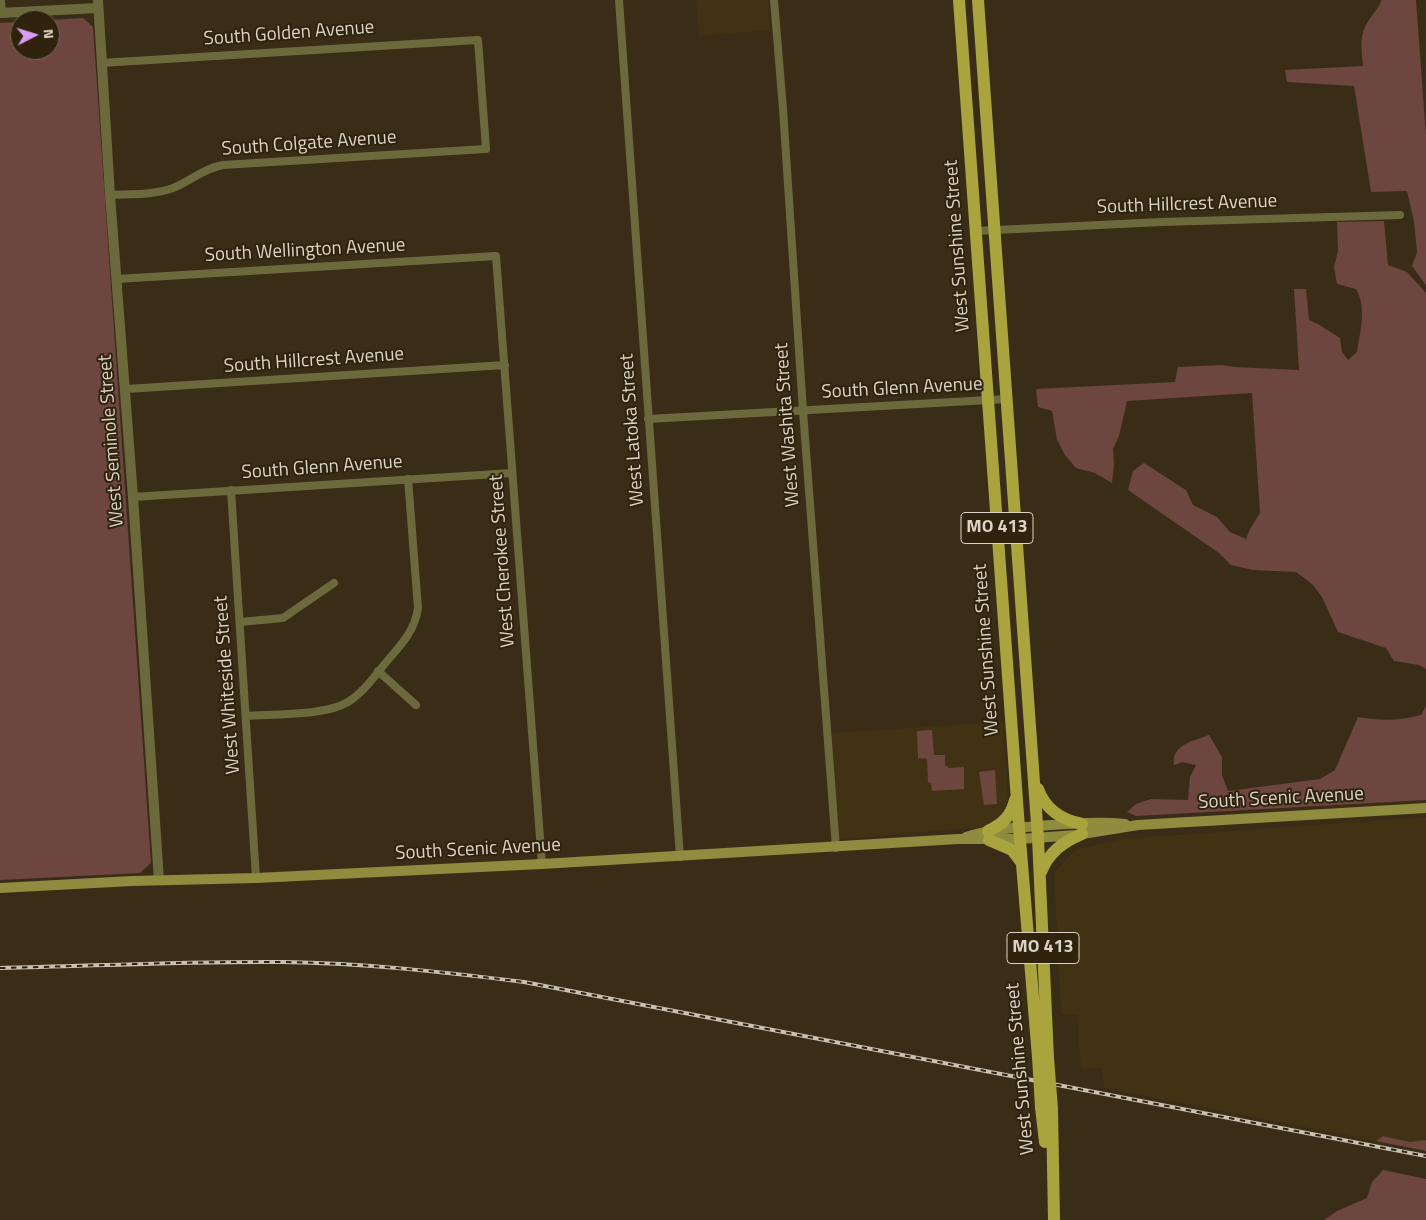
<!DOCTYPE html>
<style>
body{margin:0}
#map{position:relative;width:1426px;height:1220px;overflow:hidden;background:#392d17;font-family:"Titillium Web",sans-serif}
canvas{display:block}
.north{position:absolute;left:10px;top:10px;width:50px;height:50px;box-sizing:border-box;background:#2f230d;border:1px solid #746a57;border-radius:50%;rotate:85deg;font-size:14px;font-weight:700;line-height:20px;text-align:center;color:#dbd4c6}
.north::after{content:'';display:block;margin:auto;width:18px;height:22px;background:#da9af6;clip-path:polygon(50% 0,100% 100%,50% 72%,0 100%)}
</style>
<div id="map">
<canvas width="1426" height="1220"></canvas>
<div class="north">N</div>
</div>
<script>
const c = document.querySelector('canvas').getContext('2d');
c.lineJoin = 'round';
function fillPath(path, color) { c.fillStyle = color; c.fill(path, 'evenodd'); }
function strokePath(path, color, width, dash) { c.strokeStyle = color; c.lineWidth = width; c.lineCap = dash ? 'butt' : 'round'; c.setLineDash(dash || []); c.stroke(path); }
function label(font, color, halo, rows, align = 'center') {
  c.font = font + ' "Titillium Web",sans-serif'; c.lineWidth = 4; c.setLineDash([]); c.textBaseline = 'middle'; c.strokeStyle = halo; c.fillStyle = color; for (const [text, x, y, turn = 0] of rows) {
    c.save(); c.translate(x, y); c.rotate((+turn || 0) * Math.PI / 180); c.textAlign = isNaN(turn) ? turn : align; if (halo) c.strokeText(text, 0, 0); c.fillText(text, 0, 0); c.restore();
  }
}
const built = new Path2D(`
 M696,0h72l2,30 -71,6z
 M1003,722l5,78 -4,13 -8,10 -16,4 -141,12 -8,-106z
 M1426,817v323l-16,2 -27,-6 -7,5 -271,-53 -4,-20 -20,1 -4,-54 -16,-1 -7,-141 21,-23 47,-11z`);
const green = new Path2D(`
 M1382,0h34l10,136v149l-14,-19 5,-14 -3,-31 -7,-30 -36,1 -17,-106 -67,-4 -2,-12 78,-4c-1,-14 -4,-27 2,-39 4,-9 12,-16 17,-27z
 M83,18l10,9 58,836 -11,10 -140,7v-857l20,-1v28h30v-30z
 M1384,221l4,44 19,7 19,21v376l-7,-4 -25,-4 -8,-13 -48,-16 -16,-35 -10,-13 -16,-12 -43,-2 -22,-5 -12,-12 -91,-63 5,-19 11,-8 42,27 7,15 24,12 13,15 16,7 4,-10 10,-16 -8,-120 -125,8 -8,35 -6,13 1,16 -2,18 -17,-10 -19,-5 -11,-13 -8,-15 -5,-29 -14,-4 -2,-18 139,-7 3,-15 44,-2 12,2 65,3 -5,-81h12l3,31 9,4 22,14 2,14 6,8 9,-8c3,-20 10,-45 -1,-63l-19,-5 -3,-17 4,-16 -1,-29z
 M1426,706v94l-290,16 -9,-4 9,-8 15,-5 37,1 2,-23 6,-12 -14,-3 -8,3c-3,-20 19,-24 35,-30l13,22v18l6,16 92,-12 15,-9 23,-53c24,4 39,4 63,-2z
 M932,730l2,25h11v11h3v2l16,-1v22l-32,2 -1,-8 -3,-1 -1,-23 -9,-1 -1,-27z
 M995,770l2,34 -13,1 -5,-33z
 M1383,1136l27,6 16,-2v11l-50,-10z
 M1383,1170l43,9v41h-102l13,-9 30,-13 5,-16z`);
const minor = new Path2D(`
 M1,0l1,13
 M619,0l61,857
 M774,0l9,109 20,302 33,437
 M101,63l377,-23 8,109 -263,16c-19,3 -32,16 -50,23 -19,7 -42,6 -63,7
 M975,231l187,-9 238,-7
 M117,279l379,-23 46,608
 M126,389l379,-24
 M648,419l359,-20
 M231,490l25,388
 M133,497l379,-24
 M240,622l43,-4 51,-35
 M378,671l38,34
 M246,716c28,-2 79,0 102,-14 16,-10 28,-28 40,-42 14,-16 27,-30 30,-52l-10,-129`);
const tertiary = new Path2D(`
 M98,0l12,195 23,302 26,383
 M0,13l98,-5`);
const secondary = new Path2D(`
 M966,837c24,-8 49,-9 73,-11 29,-2 58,-5 86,-2
 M0,888l132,-7 124,-3 286,-14 416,-25h62l56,-4 62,-10 288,-17`);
const primary = new Path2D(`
 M959,0l60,828 19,229
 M978,0l60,838 10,220
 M1038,789c7,20 24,31 44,35
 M988,831c15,-7 23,-15 27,-31
 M989,840l23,10 9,12
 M1041,872c8,-20 22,-30 41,-38
 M1041,1107l4,35
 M1052,1109l2,111`);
const rail = new Path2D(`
 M0,968c94,-2 189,-7 283,-6 81,1 161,10 241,20l902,174`);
const primaryBridge = new Path2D(`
 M1038,1057l3,50
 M1048,1058l4,51`);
const shields = [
 [997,528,72],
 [1043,948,72]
];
const shieldNames = [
 ["MO 413",997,528],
 ["MO 413",1043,948]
];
const streetNames = [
 ["South Golden Avenue",289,34,-4],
 ["South Colgate Avenue",309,144,-4],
 ["South Hillcrest Avenue",1187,205,-2],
 ["West Sunshine Street",958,246,-94],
 ["South Wellington Avenue",305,251,-3],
 ["South Hillcrest Avenue",314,361,-4],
 ["South Glenn Avenue",902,389,-3],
 ["West Washita Street",788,425,-94],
 ["West Latoka Street",633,430,-94],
 ["West Seminole Street",112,441,-94],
 ["South Glenn Avenue",322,468,-4],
 ["West Cherokee Street",503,561,-94],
 ["West Sunshine Street",987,650,-94],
 ["West Whiteside Street",228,685,-94],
 ["South Scenic Avenue",1281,799,-3],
 ["South Scenic Avenue",478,850,-3],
 ["West Sunshine Street",1021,1069,-95]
];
fillPath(built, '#413214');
fillPath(green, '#6c463f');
strokePath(minor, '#6c6a3d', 8);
strokePath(tertiary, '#6c6a3d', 10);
strokePath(secondary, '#8f8b3f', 10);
strokePath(primary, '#a9a43d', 12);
strokePath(rail, '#c9c2b3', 4);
strokePath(rail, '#2f230d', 2, [5.5]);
strokePath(primaryBridge, '#a9a43d', 12);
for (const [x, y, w] of shields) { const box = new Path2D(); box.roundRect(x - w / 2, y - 15.5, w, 31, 4); c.fillStyle = '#2f230d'; c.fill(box); strokePath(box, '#dbd4c6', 1); }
label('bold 18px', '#dbd4c6', null, shieldNames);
label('19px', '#dbd4c6', '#2f230d', streetNames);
</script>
